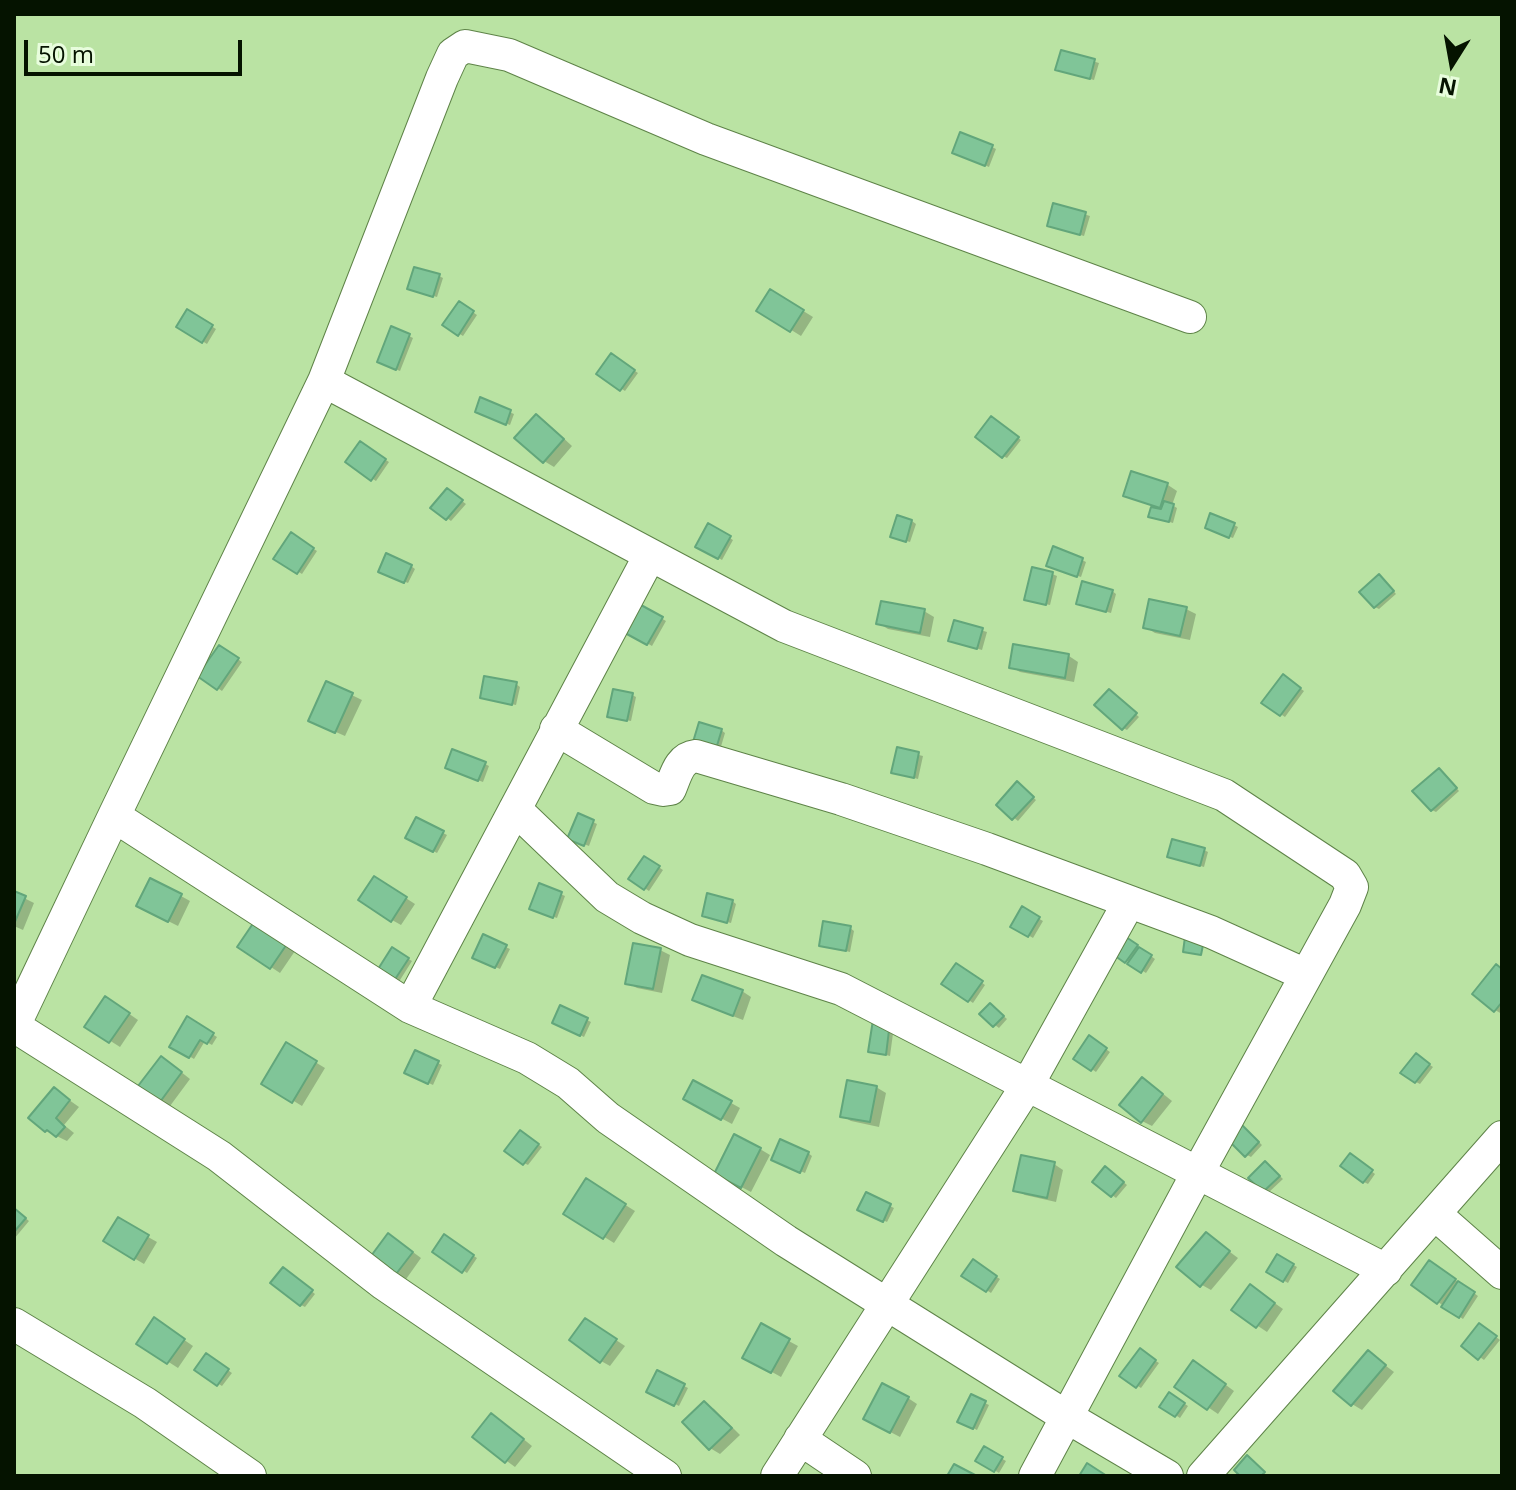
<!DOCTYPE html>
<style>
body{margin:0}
#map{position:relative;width:1516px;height:1490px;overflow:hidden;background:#bae3a3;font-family:"Open Sans",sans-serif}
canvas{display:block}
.frame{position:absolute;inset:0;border:16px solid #051300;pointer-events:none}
.north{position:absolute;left:1412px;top:24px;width:80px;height:80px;-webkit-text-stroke:6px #e8fddd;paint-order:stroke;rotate:191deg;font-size:22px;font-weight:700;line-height:32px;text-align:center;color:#051300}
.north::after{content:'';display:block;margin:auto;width:28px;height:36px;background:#051300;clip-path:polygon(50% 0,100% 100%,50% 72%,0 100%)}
.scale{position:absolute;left:24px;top:40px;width:218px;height:36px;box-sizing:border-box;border:4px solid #051300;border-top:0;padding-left:10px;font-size:24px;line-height:28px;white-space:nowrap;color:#051300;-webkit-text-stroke:6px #e8fddd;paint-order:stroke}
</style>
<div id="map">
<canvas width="1516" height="1490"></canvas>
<div class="frame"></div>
<div class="north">N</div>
<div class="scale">50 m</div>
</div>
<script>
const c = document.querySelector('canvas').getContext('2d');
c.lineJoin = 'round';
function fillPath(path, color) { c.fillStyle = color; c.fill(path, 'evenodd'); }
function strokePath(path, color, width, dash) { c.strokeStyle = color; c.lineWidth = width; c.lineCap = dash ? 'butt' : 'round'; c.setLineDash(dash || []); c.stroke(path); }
const shadow = new Path2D(`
 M1062,52l37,11 -5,17 -32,-9z
 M992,147l4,2 -7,18 -30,-13z
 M1054,205l36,11 -6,20 -31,-9z
 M439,276l4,2 -6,19 -23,-7z
 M771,291l42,26 -12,19 -42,-26z
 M459,303l18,12 -14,21 -18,-11z
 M187,311l29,18 -9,15 -29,-18z
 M409,336l4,2 -13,33 -17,-7z
 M612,355l26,18 -13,18 -26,-17z
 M481,400l33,14 -4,11 -29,-12z
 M536,416l10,6 26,24 -18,21 -10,-6 -27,-23z
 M996,421l25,19 -14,18 -4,-2z
 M360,443l29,19 -13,19 -29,-19z
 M1132,473l36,12 9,6 -5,14 5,3 -4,15 -23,-7 3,-10 -28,-11z
 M451,493l15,11 -15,17 -18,-13z
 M912,521l4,3 -6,18 -14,-4z
 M1234,525l4,2 -5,11 -22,-8z
 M709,526l24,14 -11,20 -24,-14z
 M291,535l26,16 -15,23 -26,-16z
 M1082,560l4,2 -5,15 -29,-10z
 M411,566l4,3 -7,14 -24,-10z
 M1052,574l5,2 -7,29 -19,-4z
 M1383,579l13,15 -17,15 -4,-2z
 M1112,591l4,3 -5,19 -29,-8z
 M642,607l24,14 -14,25 -24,-14z
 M1186,609l10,5 -6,26 -35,-7 -10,-6z
 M924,611l10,6 -4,20 -42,-8 -10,-6z
 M955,622l32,10 -5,18 -27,-8z
 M220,647l22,15 -20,29 -22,-15z
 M1069,656l9,6 -4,20 -54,-10 -9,-5z
 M1287,679l17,12 -19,26 -21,-14z
 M327,683l35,17 -17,36 -25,-11z
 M516,684l4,3 -4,18 -30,-6z
 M1113,694l26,23 -12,13 -4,-2z
 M632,695l4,2 -5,24 -17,-3z
 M721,730l4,3 -8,27 -21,-7z
 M898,750l25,6 -5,23 -25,-7z
 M485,764l4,2 -6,16 -32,-12z
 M1443,773l16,18 -23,21 -4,-2z
 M1021,786l15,14 -18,21 -20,-16z
 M416,819l31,16 -10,18 -30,-16z
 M593,822l4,2 -8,22 -15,-6z
 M1204,850l4,2 -4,15 -35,-11z
 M645,858l18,12 -14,21 -18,-12z
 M384,884l31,20 -14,21 -9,-5z
 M540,885l25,11 -8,22 -22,-8z
 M14,893l20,10 -11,27 -9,-4z
 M181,896l9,5 -12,25 -30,-15z
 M732,901l4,3 -5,19 -23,-6z
 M1022,909l21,12 -10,17 -20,-12z
 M254,925l41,26 -15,22 -9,-6z
 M850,928l4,3 -4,21 -29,-7z
 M484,937l26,12 -10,20 -26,-12z
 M1124,937l31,22 -9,14 -33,-21z
 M393,950l19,11 -17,27z
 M660,950l10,5 -8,38 -25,-5 -10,-5z
 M957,965l28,20 -12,18 -29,-20z
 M1502,970v44l-7,-4z
 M742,991l9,6 -8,23 -39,-15 -9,-5z
 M115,1004l23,16 -18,27 -33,-21z
 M561,1007l30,15 -7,15 -30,-15z
 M994,1008l13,11 -8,9 -4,-3z
 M188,1019l29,18 -5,8 -7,-4 -11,18 -22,-13z
 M874,1022l20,4 -4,30 -19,-5z
 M1090,1038l20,14 -14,20 -20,-14z
 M287,1045l38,23 -23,38 -38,-23z
 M416,1052l26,13 -9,20 -27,-13z
 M1420,1058l13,9 -13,17 -4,-2z
 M171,1064l19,15 -20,27 -9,-6z
 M694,1082l46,26 -8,16 -47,-25z
 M1152,1085l20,16 -20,25 -10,-5z
 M876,1087l10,6 -7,34 -28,-6 -9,-5z
 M55,1090l24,17 -15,18 10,8 -7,8 -21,-10z
 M1243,1127l19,18 -11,12 -4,-2z
 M525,1135l17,12 -14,18 -4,-2z
 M760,1149l10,6 -19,37 -25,-13z
 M808,1153l4,3 -7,17 -27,-11z
 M1354,1158l21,16 -7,10 -4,-2z
 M1054,1164l9,6 -7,32 -31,-7 -9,-5z
 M1269,1166l14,13 -15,14 -4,-2z
 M1110,1171l17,14 -11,13 -21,-16z
 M587,1181l48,30 -21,32 -48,-30z
 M867,1195l27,13 -7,14 -27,-13z
 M14,1209l15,12 -15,18z
 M118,1220l39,22 -13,22 -39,-23z
 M1206,1234l32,24 -27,32 -9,-5z
 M444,1237l33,21 -10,15 -32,-22z
 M398,1241l23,17 -17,24 -10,-5z
 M1278,1256l19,11 -9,16 -19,-11z
 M973,1262l27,17 -9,14 -27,-18z
 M1439,1268l39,28 -15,23 -25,-17z
 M288,1272l27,22 -10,13 -4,-2z
 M1259,1292l24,17 -16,23 -33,-22z
 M164,1326l29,20 -15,22 -39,-25z
 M595,1326l30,20 -15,20 -9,-5z
 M761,1326l37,20 -17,31 -36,-20z
 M1484,1328l16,12 -16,20 -20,-14z
 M1140,1351l19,12 -18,25 -19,-12z
 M1369,1353l25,19 -32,38 -10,-6z
 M207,1356l25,17 -10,13 -25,-16z
 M1203,1368l31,23 -16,23 -41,-28z
 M658,1373l30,15 -9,18 -30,-15z
 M1170,1394l18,12 -8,12 -18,-12z
 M972,1397l17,8 -12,25 -17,-9z
 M908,1398l9,6 -17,33 -25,-13z
 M704,1403l10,6 26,26 -20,19 -10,-6z
 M501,1421l31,25 -17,21 -41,-30z
 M985,1449l21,12 -7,12 -21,-13z`);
const building = new Path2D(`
 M1061,50l34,9 -5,20 -35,-9z
 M960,132l33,13 -8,21 -33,-13z
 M1053,203l33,9 -6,23 -33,-9z
 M414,267l26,7 -7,23 -26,-8z
 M770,289l34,21 -14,22 -34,-21z
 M459,301l15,10 -16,25 -16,-11z
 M187,309l26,16 -11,18 -26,-16z
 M391,326l19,8 -14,36 -19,-8z
 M611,353l24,17 -15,21 -24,-17z
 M480,397l31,13 -5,15 -31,-13z
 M536,414l28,25 -21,24 -29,-25z
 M991,416l28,21 -17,21 -27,-21z
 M360,441l26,18 -15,22 -26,-19z
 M1131,471l37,12 -8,25 -37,-12z
 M447,488l16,12 -17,20 -16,-12z
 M1164,501l10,3 -5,18 -21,-5 3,-10 10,2z
 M1210,513l25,10 -6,15 -24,-10z
 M897,515l15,5 -6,22 -16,-5z
 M708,523l23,13 -13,23 -23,-12z
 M291,532l23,16 -17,26 -24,-15z
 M1053,546l30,12 -6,19 -31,-11z
 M386,553l26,12 -8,18 -26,-11z
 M1032,567l21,5 -7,33 -22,-5z
 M1379,574l15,17 -20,17 -15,-16z
 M1082,581l31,9 -7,22 -30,-8z
 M1149,599l38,8 -7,29 -37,-8z
 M881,601l44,8 -5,24 -44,-9z
 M641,605l22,12 -16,28 -22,-12z
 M954,620l29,8 -6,21 -29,-8z
 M1013,644l56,10 -4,24 -56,-10z
 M219,645l20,13 -22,32 -20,-14z
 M1283,674l18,14 -21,28 -19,-13z
 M484,676l33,6 -5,23 -32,-7z
 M326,681l27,12 -18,40 -27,-12z
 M613,689l20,4 -6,28 -20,-4z
 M1109,689l28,24 -15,17 -28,-25z
 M699,722l23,7 -9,30 -23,-7z
 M897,747l22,5 -5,26 -23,-5z
 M452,749l34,13 -8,19 -33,-13z
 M1439,768l18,20 -26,23 -19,-20z
 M1017,781l17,16 -22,23 -16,-15z
 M578,813l16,7 -10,26 -17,-7z
 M416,817l28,14 -11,21 -28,-14z
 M1172,839l33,9 -5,18 -33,-9z
 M644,856l16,10 -16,24 -16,-11z
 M374,876l33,21 -16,25 -33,-22z
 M150,878l32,16 -14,28 -32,-16z
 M539,883l23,9 -9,26 -24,-9z
 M14,891l12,5 -12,28z
 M707,893l26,7 -6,23 -25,-7z
 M1022,906l18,11 -12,20 -18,-10z
 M823,921l28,5 -5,25 -27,-5z
 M254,922l33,22 -17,25 -33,-22z
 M483,934l24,11 -12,23 -23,-10z
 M1123,935l15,10 -13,18 -14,-10z
 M1185,937l19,3 -3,15 -18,-3z
 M633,943l28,5 -8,41 -28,-5z
 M392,947l17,11 -19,29 -17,-10z
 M1139,947l13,8 -11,18 -14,-9z
 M956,963l27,18 -15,21 -27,-18z
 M1496,964l6,5v33l-8,10 -22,-18z
 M702,975l41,15 -10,26 -41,-16z
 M105,996l25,17 -21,30 -25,-16z
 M990,1003l14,13 -11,11 -14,-13z
 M560,1005l28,13 -8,18 -28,-13z
 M187,1016l27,17 -7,11 -7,-4 -11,18 -20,-11z
 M873,1020l17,2 -4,33 -18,-3z
 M1089,1035l18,13 -16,23 -18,-12z
 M286,1042l31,19 -25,42 -31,-19z
 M415,1050l24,11 -11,23 -24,-11z
 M1416,1053l14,11 -15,19 -15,-10z
 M161,1056l21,16 -22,30 -22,-16z
 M1142,1077l21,17 -22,29 -22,-18z
 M693,1080l39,21 -11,19 -38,-21z
 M847,1080l30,6 -7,36 -30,-5z
 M54,1087l16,13 -14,18 9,9 -9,10 -9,-7 -2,2 -17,-14z
 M1239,1122l20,20 -14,15 -20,-20z
 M520,1130l19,14 -16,21 -19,-14z
 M734,1134l27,14 -20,40 -27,-14z
 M780,1139l29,13 -9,21 -29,-13z
 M1350,1153l23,17 -10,13 -23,-17z
 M1021,1155l34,7 -8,36 -34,-7z
 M1265,1161l15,15 -17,16 -15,-14z
 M1105,1166l19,16 -13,15 -19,-15z
 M586,1178l40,26 -23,35 -40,-25z
 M866,1192l25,12 -8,18 -26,-12z
 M14,1208l12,10 -12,14z
 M118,1217l31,18 -15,25 -31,-19z
 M1206,1232l24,19 -30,36 -24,-20z
 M388,1233l25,19 -20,26 -25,-18z
 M444,1234l30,21 -12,18 -30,-21z
 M1277,1254l17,10 -11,18 -17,-10z
 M973,1259l24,17 -11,16 -25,-16z
 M1429,1260l27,19 -19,25 -26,-19z
 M283,1267l30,23 -13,16 -30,-23z
 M1458,1281l17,11 -16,26 -18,-11z
 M1250,1284l25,19 -19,25 -25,-18z
 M154,1317l31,22 -18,25 -31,-20z
 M585,1318l32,21 -17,24 -31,-23z
 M761,1323l29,16 -19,34 -29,-15z
 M1479,1323l18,13 -19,24 -17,-14z
 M1140,1348l16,12 -20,28 -17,-12z
 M1368,1350l18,15 -35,41 -18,-15z
 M206,1353l23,16 -12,17 -23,-16z
 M1193,1360l33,24 -19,26 -33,-23z
 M657,1370l28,14 -11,22 -28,-14z
 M882,1383l27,14 -19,36 -27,-14z
 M1169,1392l16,11 -10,14 -16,-10z
 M971,1394l15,7 -13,28 -16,-7z
 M704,1401l28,27 -23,22 -27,-28z
 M491,1413l33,26 -19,24 -33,-26z
 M984,1446l19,11 -9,15 -19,-11z
 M1247,1455l18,17 -4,4h-21l-6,-6z
 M1087,1463l20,13h-28z
 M954,1464l23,12h-30z`);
const minor = new Path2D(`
 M324,381l460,245 440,169 121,80 7,12 -7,18 -148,269 -162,302
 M556,729l98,59 9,2 7,-1c6,-14 9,-31 26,-33l145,43 146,50 224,83 95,43
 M515,809l92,88 35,21 48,22 151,49 545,281
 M114,816l296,191 117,51 41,25 40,35 178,123 281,176 100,59
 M410,1007l240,-452
 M14,1026l100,-210 210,-435 118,-303 11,-24 12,-8 44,9 197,84 484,178
 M14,1026l205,130 165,128 281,192
 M1435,1214l67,59
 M14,1324l131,79 105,73
 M800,1439l55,37
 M777,1476l251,-392 101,-182
 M1203,1476l299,-339`);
fillPath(shadow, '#0003');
fillPath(building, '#80c598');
strokePath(building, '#62a67b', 2);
strokePath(minor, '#5e8348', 34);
strokePath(minor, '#fff', 32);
</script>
